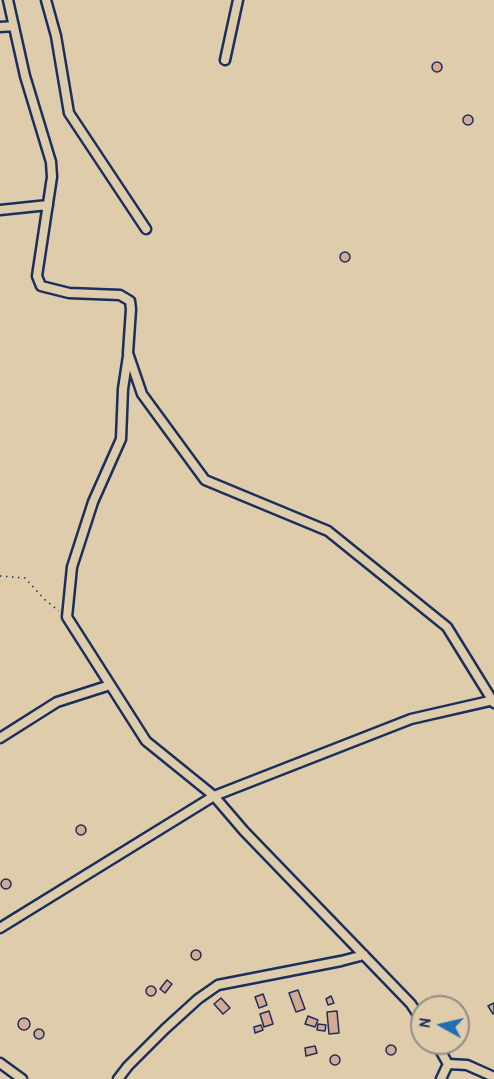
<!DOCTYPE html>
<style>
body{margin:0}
#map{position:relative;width:494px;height:1079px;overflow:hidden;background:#dfccaa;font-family:"Patrick Hand",sans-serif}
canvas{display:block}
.north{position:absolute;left:410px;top:995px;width:60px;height:60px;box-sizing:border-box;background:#dfccaa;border:2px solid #918d8c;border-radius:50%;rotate:278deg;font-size:16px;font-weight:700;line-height:24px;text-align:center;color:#1b2f5e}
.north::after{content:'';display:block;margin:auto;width:21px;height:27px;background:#1f6fb2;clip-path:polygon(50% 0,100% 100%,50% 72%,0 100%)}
</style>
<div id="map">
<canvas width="494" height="1079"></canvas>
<div class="north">N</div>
</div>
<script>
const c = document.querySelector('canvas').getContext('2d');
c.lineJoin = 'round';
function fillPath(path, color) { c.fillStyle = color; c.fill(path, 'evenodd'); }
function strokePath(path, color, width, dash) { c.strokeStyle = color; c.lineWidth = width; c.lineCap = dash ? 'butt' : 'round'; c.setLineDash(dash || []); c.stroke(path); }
const building = new Path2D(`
 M432 67a5 5 0 1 1 10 0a5 5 0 1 1-10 0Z
 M463 120a5 5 0 1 1 10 0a5 5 0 1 1-10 0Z
 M340 257a5 5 0 1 1 10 0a5 5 0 1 1-10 0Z
 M76 830a5 5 0 1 1 10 0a5 5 0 1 1-10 0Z
 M1 884a5 5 0 1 1 10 0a5 5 0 1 1-10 0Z
 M191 955a5 5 0 1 1 10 0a5 5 0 1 1-10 0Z
 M167,980l5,4 -7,9 -5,-4z
 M146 991a5 5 0 1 1 10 0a5 5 0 1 1-10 0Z
 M298,990l7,19 -9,3 -7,-19z
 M263,994l4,11 -8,3 -4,-11z
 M331,996l3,7 -6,2 -2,-6z
 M221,998l9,10 -7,6 -9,-10z
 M494,1003v10l-1,1 -5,-8z
 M269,1011l4,13 -9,3 -4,-13z
 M337,1011l2,22 -10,1 -2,-22z
 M308,1016l10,4 -3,7 -10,-3z
 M18 1024a6 6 0 1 1 12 0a6 6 0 1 1-12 0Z
 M318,1024l8,1 -1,6 -8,-1z
 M261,1025l2,5 -8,3 -1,-6z
 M34 1034a5 5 0 1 1 10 0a5 5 0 1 1-10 0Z
 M386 1050a5 5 0 1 1 10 0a5 5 0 1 1-10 0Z
 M315,1046l2,7 -11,3 -1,-8z
 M330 1060a5 5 0 1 1 10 0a5 5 0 1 1-10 0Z`);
const path = new Path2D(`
 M0,576l25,2 19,21 15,12`);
const minor = new Path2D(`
 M8,0l17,76 26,86 1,15 -15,99 4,10 28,7 51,2 10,6 1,8 -3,44 14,41 63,86 123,51 119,96 47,76
 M46,0l10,36 13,77 77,116
 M0,27l14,-1
 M225,60l13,-60
 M0,210l48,-5
 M128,356l-5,33 -2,50 -28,63 -21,65 -5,50 79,124 68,55 30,35 167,173 11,17
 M0,738l57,-36 53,-17
 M0,928l214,-132 197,-77 83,-19
 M436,1043l12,21 -7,15
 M0,1063l22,16
 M448,1064l19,1 27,12
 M118,1079l10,-13 37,-37 33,-30 20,-14 123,-24 23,-6`);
fillPath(building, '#d4aa92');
strokePath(building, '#1b2f5e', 1.5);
strokePath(minor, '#1b2f5e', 13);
strokePath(path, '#1b2f5e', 1.5, [1.5, 4.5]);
strokePath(minor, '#dfccaa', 8);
</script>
